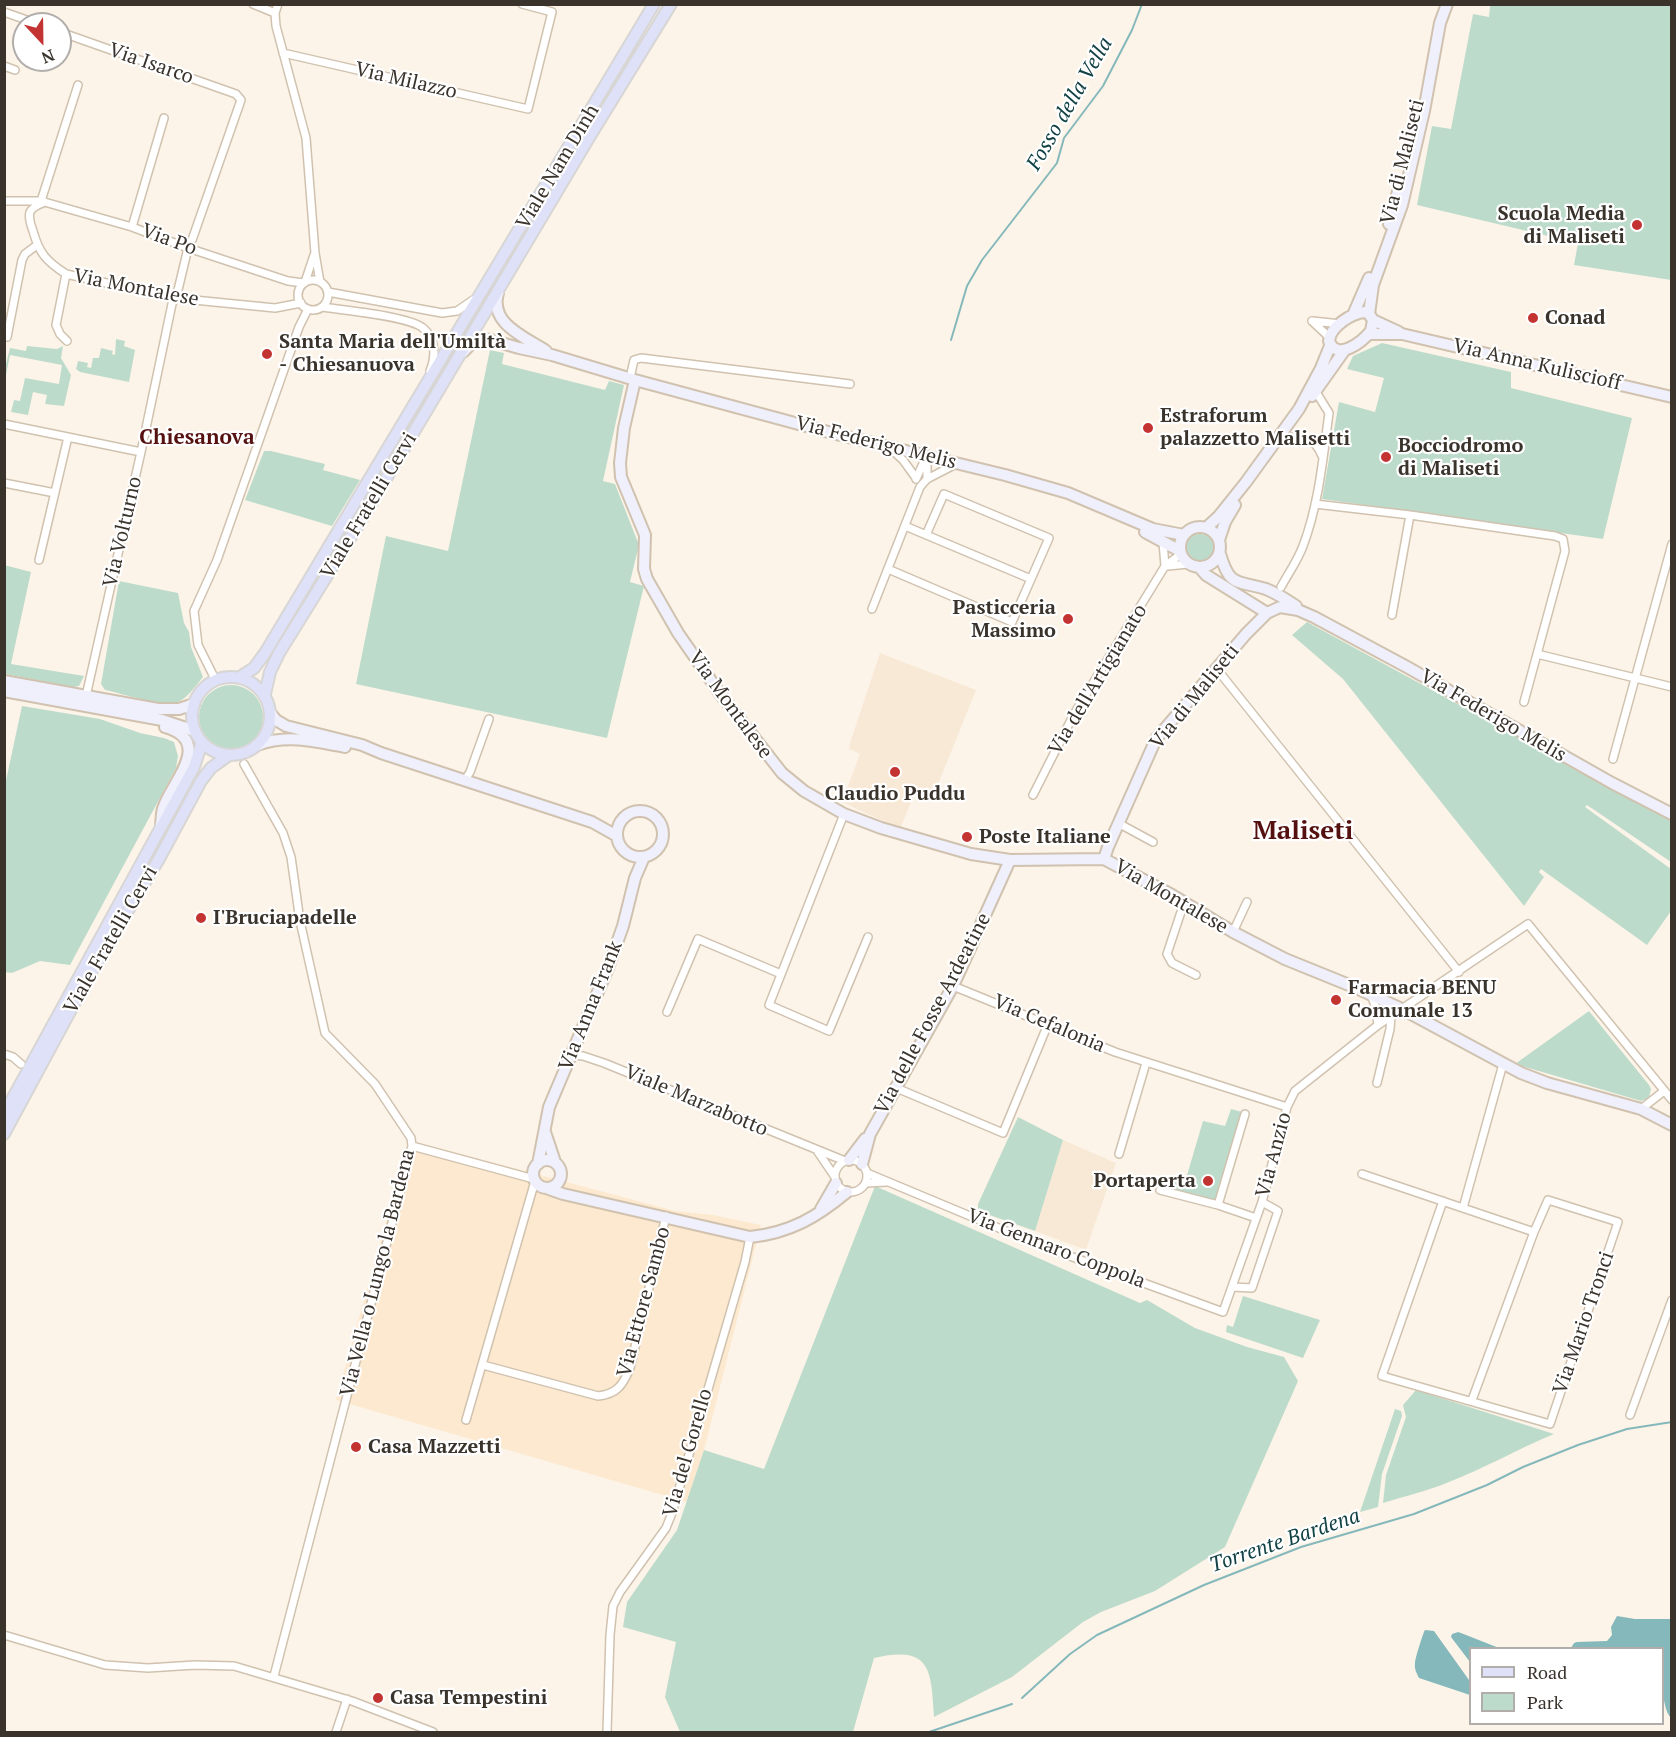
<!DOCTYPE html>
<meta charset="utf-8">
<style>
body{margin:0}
#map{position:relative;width:1676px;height:1737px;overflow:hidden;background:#fdf4e9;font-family:"PT Serif",serif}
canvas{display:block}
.frame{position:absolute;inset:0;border:6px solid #39332c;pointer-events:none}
.legend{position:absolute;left:1469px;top:1647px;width:195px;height:78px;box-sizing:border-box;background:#fff;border:2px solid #b0adab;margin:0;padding:8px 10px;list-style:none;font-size:18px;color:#39332c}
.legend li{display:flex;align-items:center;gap:12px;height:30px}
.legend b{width:30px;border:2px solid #b0adab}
.north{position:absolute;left:12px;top:12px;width:60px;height:60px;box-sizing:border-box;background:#fff;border:2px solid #b0adab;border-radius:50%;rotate:158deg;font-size:16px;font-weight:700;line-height:24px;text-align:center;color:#39332c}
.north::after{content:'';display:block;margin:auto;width:21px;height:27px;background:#c23332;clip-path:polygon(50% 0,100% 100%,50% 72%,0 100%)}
</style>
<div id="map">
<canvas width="1676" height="1737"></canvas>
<div class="frame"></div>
<ul class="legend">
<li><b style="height:8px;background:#dfe1f9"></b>Road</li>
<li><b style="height:16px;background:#bddbca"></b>Park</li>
</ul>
<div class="north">N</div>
</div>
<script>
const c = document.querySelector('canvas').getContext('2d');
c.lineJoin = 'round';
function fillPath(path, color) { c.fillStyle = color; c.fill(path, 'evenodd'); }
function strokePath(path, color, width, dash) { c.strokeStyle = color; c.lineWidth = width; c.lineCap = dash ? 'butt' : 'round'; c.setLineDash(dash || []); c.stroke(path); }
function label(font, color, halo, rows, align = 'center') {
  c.font = font + ' "PT Serif",serif'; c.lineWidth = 4.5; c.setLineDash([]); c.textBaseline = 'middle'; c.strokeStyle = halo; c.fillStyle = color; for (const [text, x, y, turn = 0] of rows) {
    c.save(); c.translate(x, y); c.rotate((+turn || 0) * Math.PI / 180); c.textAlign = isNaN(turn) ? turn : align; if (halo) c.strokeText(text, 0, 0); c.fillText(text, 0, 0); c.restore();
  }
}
const built = new Path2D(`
 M409,1140l266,71 38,4 48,10 -57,225 -17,52 -351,-102z`);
const education = new Path2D(`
 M880,653l96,37 -43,107 -17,-7 -16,39 -58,-27 18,-48 -11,-5 1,-6z
 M1063,1140l53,23 -30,87 -51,-19z`);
const green = new Path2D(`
 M1481,5h190v275l-97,-15 4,-22 -161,-38 15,-79 19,3 22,-115 16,3 1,-11z
 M116,339l9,2 -1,5 11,4 -6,32 -49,-10 -4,-3 2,-8 10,2 -1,4 4,1 2,-10h6l2,-10 12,3 -1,3 3,1z
 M1382,343l129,29v16l121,30 -29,121 -281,-40 17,-97 36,10 9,-34 -37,-9 6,-13z
 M27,346l30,3 6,-3 -2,12 10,17 -7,31 -19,-2 2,-9 -14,-3 -5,23 -17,-3 3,-12 6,1 5,-23 34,6 3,-19 -52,-10 -5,25v-12l5,-20 16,3z
 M490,350l14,3 -2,11 103,26 4,-9 15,4 -21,96 12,3 24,61 -9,37 14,4 -37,152 -251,-54 30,-148 62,15z
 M264,451h7l54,13 -2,6 37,10 -28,46 -87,-26z
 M1186 548a14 14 0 1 1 28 0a14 14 0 1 1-28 0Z
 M4,565l27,7 -20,92 73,12 -5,10 -6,1 -68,-13z
 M119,581l59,12 6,30 5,9 2,15 12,30c-5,6 -15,20 -23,24 -14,8 -59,-8 -75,-11l-4,-6z
 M1307,622l364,198v42l-84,-57 -2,2 86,62v42l-24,34 -106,-76 -2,3 5,5 -20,29 -181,-227 -51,-44z
 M199 717a32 32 0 1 1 64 0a32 32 0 1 1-64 0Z
 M22,706l78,13 40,14 24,5 10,4 4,14 -2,12 -106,197 -30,-4 -28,12 -8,-1 1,-187z
 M1589,1011l60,74 2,4 -2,9 -8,3 -126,-37z
 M1231,1109l11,3 -26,89 -50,-12 4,-10 15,3 18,-61 22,5z
 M1018,1117l45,23 -28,91 -57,-20v-7z
 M875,1186l265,117 7,-3 48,28 52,19 37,10 14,24 -73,166 -70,44 -54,21 -18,10 -71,55 -78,40c-3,-48 -3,-72 -60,-59l-21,74h-173l-15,-35 11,-55 -53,-15 4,-25 50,-72 27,-80 60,19z
 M1243,1296l77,24 -17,38 -77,-26 1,-7 6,2z
 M1416,1390l138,44c-36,15 -69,34 -105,48 -21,9 -44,14 -66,21l3,-28 20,-58 -3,-12z
 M1395,1409l6,2 1,5 -20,58 -4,33 -18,5z`);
const water = new Path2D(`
 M1617,1616l18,3h36v99c-11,-11 -9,-53 -9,-70h-91l3,-5 3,-1 30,-1 5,-6 -1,-8z
 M1425,1630l9,1 35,49 1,15 -51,-17c-2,-4 -5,-9 -4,-15 0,-4 8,-30 10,-33z
 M1458,1632l3,1 38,15h-29v14l-19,-25 1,-3z`);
const stream = new Path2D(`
 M951,340l16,-54 15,-26 75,-97 7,-25 39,-52 29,-56 10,-26
 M1022,1698l48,-44 27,-19 107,-50 97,-38 113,-33 73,-29 36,-18 55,-22 49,-16 45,-7
 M929,1732l83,-28`);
const street = new Path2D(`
 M253,4l22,9
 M278,4l-3,9 1,13 30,112 9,115 5,29
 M4,12l34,12
 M60,32l176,62 5,6 -49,140 -4,8 -10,42 -6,14 -31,148 -55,244
 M283,53l245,56 24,-97 -30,-8
 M4,66l11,4
 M4,201h37l91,26 56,21 100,33 16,2
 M41,201l37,-116
 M45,202c-5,2 -12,4 -15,10 -2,6 1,13 3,19 6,22 13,30 33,43l108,24 101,10 26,-5
 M132,227l32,-109
 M66,274l-10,51 4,9 7,7
 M298 295a15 15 0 1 1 30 0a15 15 0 1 1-30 0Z
 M305,282l9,-27
 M328,292l114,21 15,-2 16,-11
 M322,307c20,3 87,9 101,21 13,11 13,28 7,43
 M1312,321l29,3
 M1312,321l17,16
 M7,337l15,-77 3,-6 12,-9
 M630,378l4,-18 7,-2 209,26
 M4,424l137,28
 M1277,439c19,-4 38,-4 45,17
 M891,449l12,11 13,18
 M916,479l11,-24
 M927,479v-22
 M4,483l51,10
 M1315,504l95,11 145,21 8,3 2,12 -41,151
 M926,535l18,-41 105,44 -18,41
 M1163,542l2,24
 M39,560l29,-123
 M1168,566l20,-2
 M888,569l124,53 19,-43 -126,-53
 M1281,587c7,-13 17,-27 22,-41 16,-42 20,-89 26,-133l-13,-21
 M872,609l48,-122 7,-8 29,-15
 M1392,615l18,-100
 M1537,654l135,33
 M1216,668l243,304
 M215,679l-17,-34 -4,-34 23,-51 82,-233 9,-18
 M1613,759l59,-215
 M244,764l39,69 8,24 9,64 25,112 50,51 36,54 1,8 -138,530
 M465,780l5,-8 19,-53
 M1033,795l41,-81 91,-148 16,-12
 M844,814l-75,191 60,26 39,-94
 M1118,823l35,19
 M1184,903l-17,51 5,9 24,12
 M1233,932l14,-30
 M953,986l162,66 172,55
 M1371,995l5,13 2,17
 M667,1012l31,-73 83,35
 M4,1054l9,3 8,7
 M572,1055l11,1 21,7 241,98
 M1377,1083l13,-54 1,-13
 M894,1087l109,46 45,-109
 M1641,1109l23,-18
 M1245,1114l-27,91 38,13
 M412,1146l122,33
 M818,1152l17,25
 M1119,1154l27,-91
 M835 1176a16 16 0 1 1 32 0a16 16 0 1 1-32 0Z
 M867,1173l170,71 186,68 39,-110 25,-95 8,-16 83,-66 150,-101 144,176
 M1362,1174l172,58
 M866,1183l21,-1
 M1160,1190l58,15
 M1443,1201l-61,175 168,48 68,-202 -70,-22 -14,32 -62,168
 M1463,1208l40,-144
 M1232,1287l20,1 26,-77 -16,-9
 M483,1365l115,31c19,-2 25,-11 32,-28l36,-152
 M1630,1415l42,-115
 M466,1420l69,-239
 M4,1635l101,30 43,3 47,-3 39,1 118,35 81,31
 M336,1732l11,-33
 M607,1732l3,-97 3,-29 7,-14 46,-64 6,-15 73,-251 5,-25`);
const secondary = new Path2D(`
 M1389,224l11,-40
 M498,293c-9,31 27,44 48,58
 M1369,314l-4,-2c-14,1 -35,15 -36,29 8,21 33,1 42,-10l2,-11 -4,-6 4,-29 29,-80 22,-94 16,-88 7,-19
 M1353,315l16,-37
 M1373,320l26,12
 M1369,334h33l270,63
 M463,352l10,-10 8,-3 10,1 28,8 33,7 83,25 197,53 173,42 63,18 85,36 31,6
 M635,380l-11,48 -4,35 1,14 24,58 -1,34 3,10 31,54 43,62 61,78 22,18 40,23 37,14 90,26 39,6 94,-1 68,36 61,37 52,27 69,28 48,22 119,64 26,10 94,26 31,16
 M1312,396l32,-45
 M1180 547a20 20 0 1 1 40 0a20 20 0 1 1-40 0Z
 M1206,528l12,-11 28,-35 53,-73 22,-41 9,-22
 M1145,532l35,19
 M1219,540l6,-18 10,-17
 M1220,554c10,34 17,26 46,35 10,4 21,11 30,17
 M1199,567l7,8 61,38
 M4,681l154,28h21l15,-5
 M4,691l158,29 33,11
 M271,714l5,6 10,6 76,19 19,8 211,69 25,14
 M257,745c30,-11 58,-4 88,2
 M617 834a23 23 0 1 1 46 0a23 23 0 1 1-46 0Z
 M161,825c1,-6 0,-13 3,-19 9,-25 50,-65 1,-79
 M1104,859l4,-12 48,-108 90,-105 21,-21 13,-6 18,3 16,7 93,50 205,116 60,31
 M545,1132l10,30
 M533 1174a14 14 0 1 1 28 0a14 14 0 1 1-28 0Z
 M849,1160l16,-21
 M538,1164l11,-57 59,-139 15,-42 12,-48 9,-21
 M862,1164l8,-30 83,-148 57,-126
 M546,1188l17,6 187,43c40,-4 67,-20 97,-45
 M821,1209l15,-26`);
const primary = new Path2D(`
 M192 716a39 39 0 1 1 78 0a39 39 0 1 1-78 0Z
 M240,677l14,-9 11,-15 389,-649
 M265,694l5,-22 9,-19 80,-129 231,-388 81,-132
 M4,1114l190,-347 8,-25
 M4,1134l90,-167 65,-108 42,-78 10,-13 18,-13`);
const markers = [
 [1637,225,6,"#c23332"],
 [1533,318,6,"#c23332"],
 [267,354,6,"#c23332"],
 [1148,428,6,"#c23332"],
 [1386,457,6,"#c23332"],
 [1068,619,6,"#c23332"],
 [895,772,6,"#c23332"],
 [967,837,6,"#c23332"],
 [201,918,6,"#c23332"],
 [1336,1000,6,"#c23332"],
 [1208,1181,6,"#c23332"],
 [356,1447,6,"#c23332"],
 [378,1698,6,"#c23332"]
];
const streetNames = [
 ["Via Isarco",151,64,19],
 ["Via Milazzo",406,81,13],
 ["Via di Maliseti",1403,162,-76],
 ["Viale Nam Dinh",558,167,-59],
 ["Via Po",169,240,20],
 ["Via Montalese",136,288,11],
 ["Via Anna Kuliscioff",1537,365,13],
 ["Via Federigo Melis",876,443,14],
 ["Viale Fratelli Cervi",369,506,-59],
 ["Via Volturno",123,532,-77],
 ["Via dell'Artigianato",1098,680,-59],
 ["Via di Maliseti",1195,697,-51],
 ["Via Montalese",730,705,54],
 ["Via Federigo Melis",1493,716,30],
 ["Via Montalese",1171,897,30],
 ["Viale Fratelli Cervi",111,940,-60],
 ["Via Anna Frank",591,1006,-68],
 ["Via delle Fosse Ardeatine",933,1014,-62],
 ["Via Cefalonia",1049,1024,23],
 ["Viale Marzabotto",696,1101,23],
 ["Via Anzio",1274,1155,-75],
 ["Via Gennaro Coppola",1056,1249,21],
 ["Via Vella o Lungo la Bardena",378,1273,-76],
 ["Via Ettore Sambo",644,1302,-75],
 ["Via Mario Tronci",1584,1323,-71],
 ["Via del Gorello",688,1453,-74]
];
const poiNames = [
 ["Scuola Media",1625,214,"right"],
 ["di Maliseti",1625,237,"right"],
 ["Conad",1545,318],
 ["Santa Maria dell'Umiltà",279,342],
 ["- Chiesanuova",279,365],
 ["Estraforum",1160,416],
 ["palazzetto Malisetti",1160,439],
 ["Bocciodromo",1398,446],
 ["di Maliseti",1398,469],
 ["Pasticceria",1056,608,"right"],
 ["Massimo",1056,631,"right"],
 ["Claudio Puddu",895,794,"center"],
 ["Poste Italiane",979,837],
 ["I'Bruciapadelle",213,918],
 ["Farmacia BENU",1348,988],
 ["Comunale 13",1348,1011],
 ["Portaperta",1196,1181,"right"],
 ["Casa Mazzetti",368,1447],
 ["Casa Tempestini",390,1698]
];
const waterNames = [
 ["Fosso della Vella",1070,104,-60],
 ["Torrente Bardena",1285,1541,-19]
];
const neighbourhoodNames = [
 ["Chiesanova",197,438]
];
const districtNames = [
 ["Maliseti",1303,832]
];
fillPath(built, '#fce9cf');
fillPath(education, '#f8e9d6');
fillPath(green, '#bddbca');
fillPath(water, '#85b8bb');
strokePath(stream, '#85b8bb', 2);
strokePath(street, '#d0c2af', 10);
strokePath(secondary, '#d0c2af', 14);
strokePath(primary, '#d7d6d5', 14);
strokePath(street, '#fff', 7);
strokePath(secondary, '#eff0fc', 10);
strokePath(primary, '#dfe1f9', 10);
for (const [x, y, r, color] of markers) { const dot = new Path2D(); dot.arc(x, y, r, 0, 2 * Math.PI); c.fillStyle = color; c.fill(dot); strokePath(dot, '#fff', 2); }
label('20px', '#39332c', '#fff', streetNames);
label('bold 20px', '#39332c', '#fff', poiNames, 'left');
label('italic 21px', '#114144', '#fff', waterNames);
label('bold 21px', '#551110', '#fff', neighbourhoodNames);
label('bold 26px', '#551110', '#fff', districtNames);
</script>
